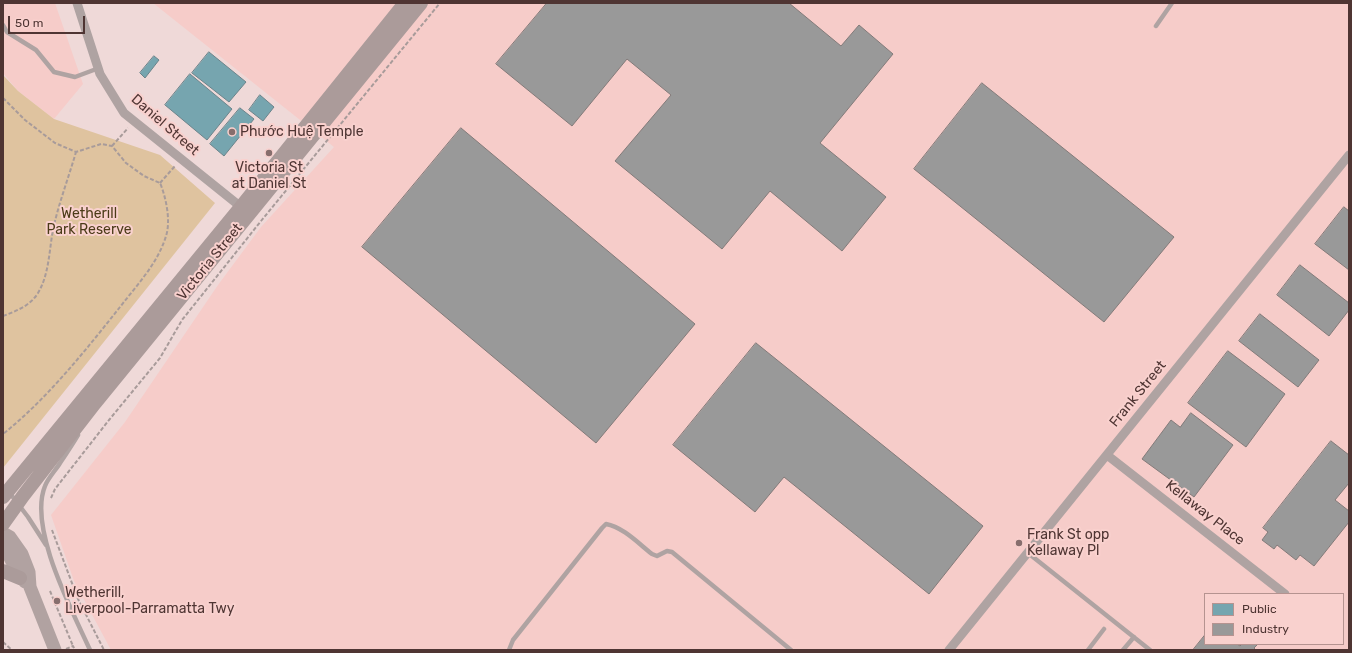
<!DOCTYPE html>
<meta charset="utf-8">
<style>
body{margin:0}
#map{position:relative;width:1352px;height:653px;overflow:hidden;background:#efd9d8;font-family:Rubik,sans-serif}
canvas{display:block}
.frame{position:absolute;inset:0;border:4px solid #4f3533;pointer-events:none}
.legend{position:absolute;left:1204px;top:593px;width:140px;height:52px;box-sizing:border-box;background:#f9d1ce;border:1px solid #b59390;margin:0;padding:5px 7px;list-style:none;font-size:12px;color:#4f3533}
.legend li{display:flex;align-items:center;gap:8px;height:20px}
.legend b{width:20px;border:1px solid #b59390}
.scale{position:absolute;left:8px;top:16px;width:77px;height:18px;box-sizing:border-box;border:2px solid #4f3533;border-top:0;padding-left:5px;font-size:12px;line-height:14px;white-space:nowrap;color:#4f3533;-webkit-text-stroke:3px #f9d1ce;paint-order:stroke}
</style>
<div id="map">
<canvas width="1352" height="653"></canvas>
<div class="frame"></div>
<ul class="legend">
<li><b style="height:11px;background:#76a5af"></b>Public</li>
<li><b style="height:11px;background:#999"></b>Industry</li>
</ul>
<div class="scale">50 m</div>
</div>
<script>
const c = document.querySelector('canvas').getContext('2d');
c.lineJoin = 'round';
function fillPath(path, color) { c.fillStyle = color; c.fill(path, 'evenodd'); }
function strokePath(path, color, width, dash) { c.strokeStyle = color; c.lineWidth = width; c.lineCap = dash ? 'butt' : 'round'; c.setLineDash(dash || []); c.stroke(path); }
function label(font, color, halo, rows, align = 'center') {
  c.font = font + ' Rubik,sans-serif'; c.lineWidth = 4; c.setLineDash([]); c.textBaseline = 'middle'; c.strokeStyle = halo; c.fillStyle = color; for (const [text, x, y, turn = 0] of rows) {
    c.save(); c.translate(x, y); c.rotate((+turn || 0) * Math.PI / 180); c.textAlign = isNaN(turn) ? turn : align; if (halo) c.strokeText(text, 0, 0); c.fillText(text, 0, 0); c.restore();
  }
}
const built = new Path2D(`
 M3,3h52l28,81 -29,35 -36,-28 -15,-18z
 M153,3h1196v647h-1238l-37,-69 -23,-66 74,-93 93,-137 43,-58 73,-80zM1205,594h138v50h-138z`);
const green = new Path2D(`
 M3,75l15,16 36,28 106,36 55,48 -212,265z`);
const public = new Path2D(`
 M209,52l37,30 -17,20 -37,-29z
 M154,56l5,4 -14,18 -5,-5z
 M190,74l42,35 -25,31 -42,-35z
 M260,95l14,12 -11,14 -14,-11z
 M240,108l14,11 -30,37 -14,-12z`);
const industry = new Path2D(`
 M547,3h242l52,43 18,-21 34,29 -73,89 66,54 -44,54 -72,-60 -48,58 -107,-88 56,-66 -44,-36 -55,67 -76,-62z
 M982,83l192,154 -70,85 -190,-153z
 M461,128l234,196 -99,119 -234,-196z
 M1344,207l5,4v59l-34,-26z
 M1300,265l49,38v7l-20,26 -52,-41z
 M1260,314l59,46 -21,27 -59,-46z
 M756,343l227,183 -54,68 -145,-117 -29,35 -82,-67z
 M1228,351l57,43 -39,53 -58,-44z
 M1191,413l42,32 -39,52 -52,-38 29,-39 9,7z
 M1331,441l18,14v28l-14,17 14,11v11l-35,44 -14,-11 -4,5 -19,-15 -3,4 -12,-9 6,-8 -5,-4z
 M1205,635v9h32l3,2 2,-2h16l-4,4 2,2h-63z`);
const path = new Path2D(`
 M3,98l22,22 30,23 21,9 25,-8 11,2 14,17 18,13 16,7c6,14 11,38 6,53 -8,27 -29,49 -46,71 -35,44 -73,92 -117,127
 M112,146l16,-18
 M160,183l15,-17
 M3,316c13,-5 27,-10 35,-23 12,-20 11,-46 16,-68 6,-25 15,-49 22,-73
 M51,498l4,-9 54,-69 51,-62 22,-38 79,-99 179,-218
 M52,530l26,69 26,51
 M50,591l23,55
 M3,642l9,8
 M66,649l7,-3 2,4`);
const lane = new Path2D(`
 M3,25l4,7 29,18 18,22 21,5 24,-9
 M1156,26l16,-23
 M78,435c-6,10 -12,19 -18,28 -5,8 -12,15 -15,23 -17,42 27,124 45,164
 M9,492l19,25 18,28
 M1028,553l122,97
 M509,650l4,-10 89,-112 4,-4c17,3 33,20 46,30l5,2 10,-5 5,1 119,98
 M1088,650l16,-21
 M1123,650l11,-13`);
const street = new Path2D(`
 M77,3l23,71 24,39 117,94
 M1107,455l178,139
 M949,650l400,-495`);
const secondary = new Path2D(`
 M3,533l7,4 12,17 7,18 1,15 25,63
 M3,546c9,11 11,26 22,36`);
const primary = new Path2D(`
 M3,497l238,-290 164,-204
 M3,524l20,-28 72,-93 326,-400
 M3,571l17,7`);
const markers = [
 [232,132,4,"#876e6d"],
 [269,153,4,"#876e6d"],
 [1019,543,4,"#876e6d"],
 [57,601,4,"#876e6d"]
];
const streetNames = [
 ["Daniel Street",165,125,41],
 ["Victoria Street",210,262,-51],
 ["Frank Street",1138,394,-51],
 ["Kellaway Place",1205,513,38]
];
const poiNames = [
 ["Phước Huệ Temple",240,132],
 ["Victoria St",269,168,"center"],
 ["at Daniel St",269,184,"center"],
 ["Frank St opp",1027,535],
 ["Kellaway Pl",1027,551],
 ["Wetherill,",65,593],
 ["Liverpool-Parramatta Twy",65,609]
];
const parkNames = [
 ["Wetherill",89,214],
 ["Park Reserve",89,230]
];
fillPath(built, '#f6ccc9');
fillPath(green, '#dfc39f');
fillPath(public, '#76a5af');
strokePath(public, '#6a838a', 1);
fillPath(industry, '#999');
strokePath(industry, '#837b7a', 1);
strokePath(path, '#a89b9a', 2, [4, 2]);
strokePath(lane, '#afa3a2', 4.5);
strokePath(street, '#afa3a2', 9);
strokePath(secondary, '#b1a2a1', 13);
strokePath(primary, '#ab9b9a', 14);
for (const [x, y, r, color] of markers) { const dot = new Path2D(); dot.arc(x, y, r, 0, 2 * Math.PI); c.fillStyle = color; c.fill(dot); strokePath(dot, '#f9d1ce', 1.5); }
label('14px', '#4f3533', '#f9d1ce', streetNames);
label('14px', '#4f3533', '#f9d1ce', poiNames, 'left');
label('14px', '#4b3b18', '#f9d1ce', parkNames);
</script>
